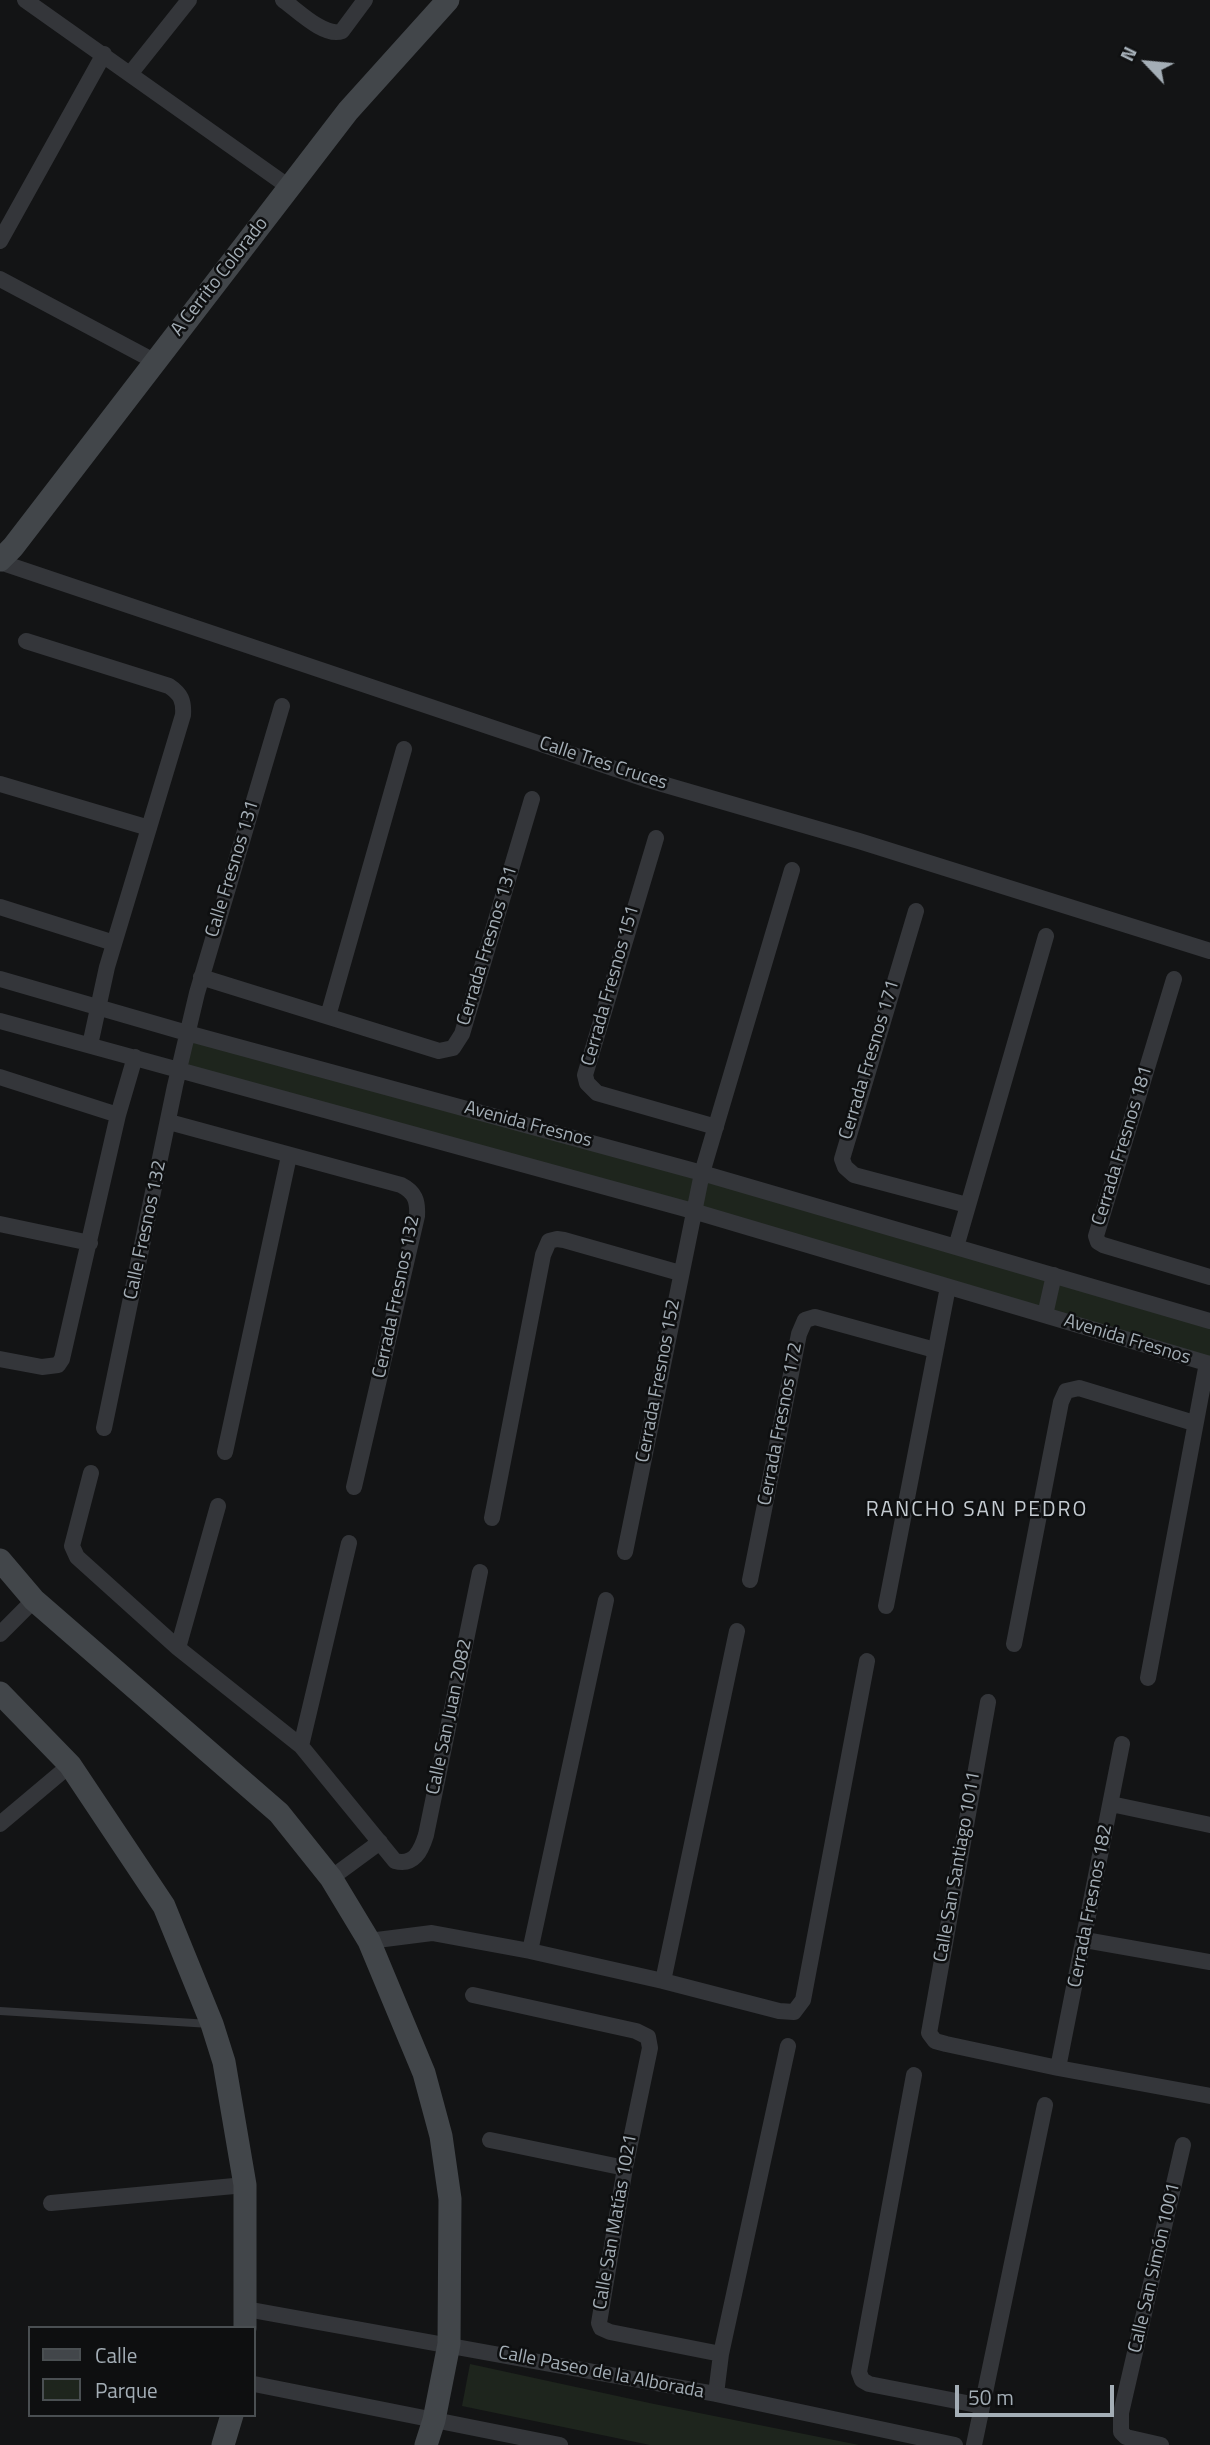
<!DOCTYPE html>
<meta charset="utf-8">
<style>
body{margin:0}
#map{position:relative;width:1210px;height:2445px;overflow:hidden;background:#131415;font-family:"Titillium Web",sans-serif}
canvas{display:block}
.legend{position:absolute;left:28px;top:2326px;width:228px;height:91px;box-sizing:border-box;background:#0e0f10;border:2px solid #4a4f52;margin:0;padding:9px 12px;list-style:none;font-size:21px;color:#a4aeb6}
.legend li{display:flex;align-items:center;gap:14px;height:35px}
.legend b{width:35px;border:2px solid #4a4f52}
.north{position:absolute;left:1112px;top:28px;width:70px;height:70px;-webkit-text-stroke:5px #0e0f10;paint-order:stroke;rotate:296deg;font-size:19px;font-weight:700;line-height:28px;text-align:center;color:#a4aeb6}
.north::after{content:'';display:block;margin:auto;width:24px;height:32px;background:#a4aeb6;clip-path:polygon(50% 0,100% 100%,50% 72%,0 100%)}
.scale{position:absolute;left:955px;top:2385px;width:159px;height:32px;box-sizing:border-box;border:4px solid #a4aeb6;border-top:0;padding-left:9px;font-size:21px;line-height:24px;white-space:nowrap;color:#a4aeb6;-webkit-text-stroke:5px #0e0f10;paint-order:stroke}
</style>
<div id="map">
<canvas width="1210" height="2445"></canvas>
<ul class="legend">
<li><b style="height:9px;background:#42464a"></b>Calle</li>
<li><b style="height:19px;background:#1e251d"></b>Parque</li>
</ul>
<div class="north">N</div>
<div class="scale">50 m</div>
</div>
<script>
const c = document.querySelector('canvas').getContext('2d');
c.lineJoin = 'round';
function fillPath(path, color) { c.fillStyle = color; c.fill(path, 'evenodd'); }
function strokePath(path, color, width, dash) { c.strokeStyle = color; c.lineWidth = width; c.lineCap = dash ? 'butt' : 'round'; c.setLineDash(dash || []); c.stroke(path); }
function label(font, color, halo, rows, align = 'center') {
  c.font = font + ' "Titillium Web",sans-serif'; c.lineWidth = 5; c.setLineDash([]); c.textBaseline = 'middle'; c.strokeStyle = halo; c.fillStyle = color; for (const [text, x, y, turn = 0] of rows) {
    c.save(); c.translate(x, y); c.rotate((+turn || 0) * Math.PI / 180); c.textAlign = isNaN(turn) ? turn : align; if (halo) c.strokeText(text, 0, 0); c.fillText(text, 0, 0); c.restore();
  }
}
const green = new Path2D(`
 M187,1033l1023,288v43l-1031,-294z
 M470,2364l184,40 205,41h-209l-188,-39z`);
const service = new Path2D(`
 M0,2011l210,13`);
const minor = new Path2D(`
 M25,0l264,187
 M283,0c14,10 42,38 59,31l23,-31
 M130,74l59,-74
 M0,241l104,-187
 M0,279l154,82
 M0,562l645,217 214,62 351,110
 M26,641l143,45c12,8 15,15 14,29l-76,252 -17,78
 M0,784l149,44
 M656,838l-71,237 2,8 10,10 119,34
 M0,907l114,36
 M916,911l-74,248 3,8 9,8 113,30
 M201,977l238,74 14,-3 9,-14 70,-235
 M0,979l187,54 515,140 508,148
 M1174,979l-78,257 2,6 5,3 107,32
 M328,1016l76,-267
 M0,1021l693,190 517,153
 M0,1077l118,38
 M169,1122l232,63c14,7 17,16 16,31l-63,271
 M0,1224l90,19
 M956,1247l90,-311
 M1045,1315l9,-40
 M0,1359l42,8 16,-2 4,-6 56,-244 17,-58
 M104,1428l71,-342 22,-93 85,-287
 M225,1452l64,-296
 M91,1473l-19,73 5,11 101,91 123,98 94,115c19,5 26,-10 31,-26l54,-263
 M492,1518l51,-263 6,-14 8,-2 7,1 116,33
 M625,1552l77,-379 90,-303
 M750,1580l49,-246 6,-14 10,-3 120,33
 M886,1606l62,-319
 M0,1634l34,-34
 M1014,1644l47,-242 5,-11 13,-3 115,35
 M178,1648l40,-142
 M1148,1678l59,-315
 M988,1702l-59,331 6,8 11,3 112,24 152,28
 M301,1746l48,-203
 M1111,1804l99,21
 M0,1824l70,-59
 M331,1878l49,-36
 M1085,1940l125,22
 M369,1941l63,-8 98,18 133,30 116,30 15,1 9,-12 64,-339
 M530,1951l76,-351
 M663,1981l74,-350
 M473,1995l163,36 12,6 2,11 -25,120 -26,155 2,5 9,4 111,22
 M1058,2068l64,-324
 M914,2075l-55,297 3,8 7,4 113,22
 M490,2140l135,28
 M51,2203l194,-18
 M246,2309l470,85 239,51
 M254,2384l306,61
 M716,2394l5,-40 67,-308
 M974,2445l71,-340
 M1161,2445l-35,-8 -5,-5v-19l62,-268`);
const secondary = new Path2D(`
 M0,560l13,-13 335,-436 100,-111
 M0,1560l34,40 245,213 52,65 38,63 55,132 17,63 9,63 -1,145 -15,76 -8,25
 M0,1693l70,72 94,141 48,118 12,38 21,123v143
 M223,2445l9,-30`);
const streetNames = [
 ["A Cerrito Colorado",220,277,-52],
 ["Calle Tres Cruces",603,764,18],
 ["Calle Fresnos 131",233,869,-73],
 ["Cerrada Fresnos 131",488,946,-73],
 ["Cerrada Fresnos 151",611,986,-74],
 ["Cerrada Fresnos 171",870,1060,-73],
 ["Avenida Fresnos",528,1125,15],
 ["Cerrada Fresnos 181",1123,1146,-73],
 ["Calle Fresnos 132",146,1230,-78],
 ["Cerrada Fresnos 132",397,1297,-78],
 ["Avenida Fresnos",1127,1340,17],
 ["Cerrada Fresnos 152",659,1381,-79],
 ["Cerrada Fresnos 172",781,1424,-79],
 ["Calle San Juan 2082",450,1717,-78],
 ["Calle San Santiago 1011",958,1867,-80],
 ["Cerrada Fresnos 182",1091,1906,-79],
 ["Calle San Matías 1021",616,2222,-80],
 ["Calle San Simón 1001",1155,2268,-77],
 ["Calle Paseo de la Alborada",601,2373,11]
];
const neighbourhoodNames = [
 ["RANCHO SAN PEDRO",977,1511]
];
fillPath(green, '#1e251d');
strokePath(service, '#34363a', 8);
strokePath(minor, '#34363a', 16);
strokePath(secondary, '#42464a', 23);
label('19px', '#a4aeb6', '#0e0f10', streetNames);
c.letterSpacing = '2px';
label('21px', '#c5ccd2', '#0e0f10', neighbourhoodNames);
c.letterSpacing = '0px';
</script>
